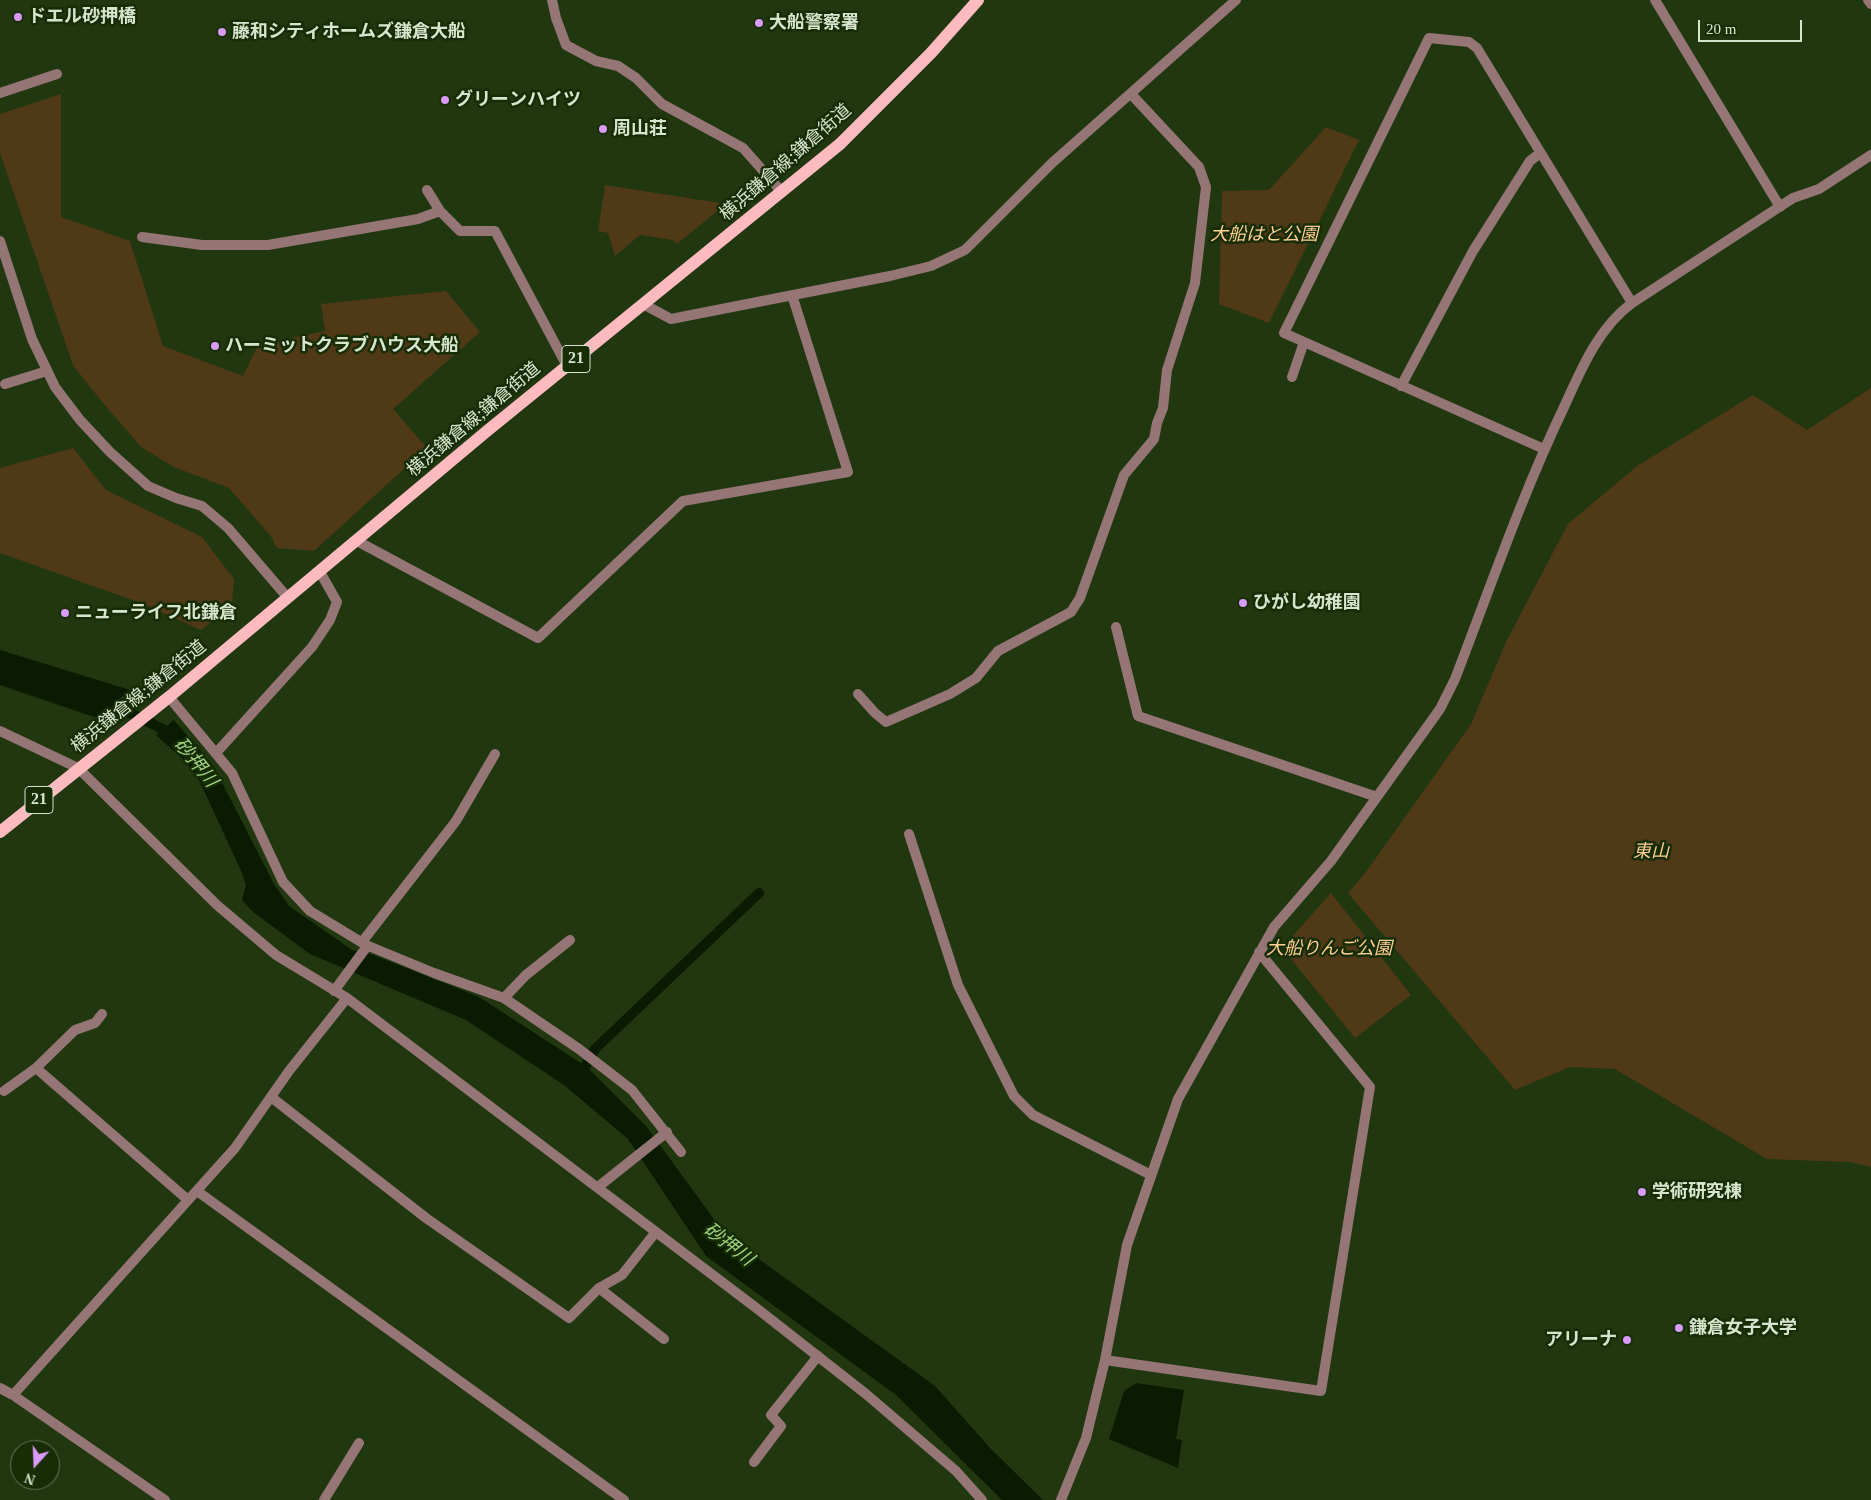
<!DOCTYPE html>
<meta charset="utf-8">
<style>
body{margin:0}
#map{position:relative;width:1871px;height:1500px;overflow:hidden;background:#213710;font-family:"Times New Roman",serif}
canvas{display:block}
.north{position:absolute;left:10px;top:1440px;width:50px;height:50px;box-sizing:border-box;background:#172d05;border:1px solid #647755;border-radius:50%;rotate:200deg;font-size:14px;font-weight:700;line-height:20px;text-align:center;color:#d7e5ce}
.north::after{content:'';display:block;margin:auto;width:18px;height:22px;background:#d99af8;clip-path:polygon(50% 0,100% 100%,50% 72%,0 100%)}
.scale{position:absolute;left:1698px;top:20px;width:104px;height:22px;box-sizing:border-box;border:2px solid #d7e5ce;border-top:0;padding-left:6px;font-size:15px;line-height:18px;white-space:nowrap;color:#d7e5ce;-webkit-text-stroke:4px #172d05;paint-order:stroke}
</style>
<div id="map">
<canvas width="1871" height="1500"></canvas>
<div class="north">N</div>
<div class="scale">20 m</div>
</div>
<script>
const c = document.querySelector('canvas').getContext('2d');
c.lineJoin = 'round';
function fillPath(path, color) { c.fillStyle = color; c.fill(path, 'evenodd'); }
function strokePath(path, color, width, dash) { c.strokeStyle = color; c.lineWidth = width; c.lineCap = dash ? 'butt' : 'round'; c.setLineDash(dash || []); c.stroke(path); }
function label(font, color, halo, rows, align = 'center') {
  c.font = font + ' "Times New Roman","Noto Sans JP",serif'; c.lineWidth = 5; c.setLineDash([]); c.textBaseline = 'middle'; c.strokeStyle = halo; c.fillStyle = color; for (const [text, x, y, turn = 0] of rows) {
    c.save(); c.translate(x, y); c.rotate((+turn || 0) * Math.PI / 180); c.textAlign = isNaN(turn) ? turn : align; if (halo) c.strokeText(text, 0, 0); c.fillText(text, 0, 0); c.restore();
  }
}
const green = new Path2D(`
 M61,94v123l69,24 33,105 80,30 15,-31 67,-14 -4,-27 125,-13 34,41 -87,77 34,39 -113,103 -37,-3 -7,-13 -41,-47 -55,-21 -33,-20 -43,-50 -25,-32 -73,-212v-39z
 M1326,127l33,13 -90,183 -50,-19 3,-113 47,-1z
 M605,185l121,19 -49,40 -4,-4 -33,-5 -25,21 -7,-23 -10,-2z
 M1871,388v779l-21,-5 -83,-3 -152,-90 -45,-2 -55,23 -167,-197 21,-25 102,-144 36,-84 61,-116 69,-58 116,-71 54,35z
 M73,448l33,42 96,47 32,42 -2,26 -31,25 -60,-27 -141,-50v-85z
 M1331,893l80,102 -56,43 -64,-79 -1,-20z`);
const water = new Path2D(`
 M0,650l130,40 -33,28 -97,-33z
 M174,720l40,47 60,117 15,22 63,44 21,5 106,42 108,70 59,59 70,96 22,22 197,142 56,63 52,51h-41l-106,-105 -190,-139 -78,-117 -64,-54 -98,-65 -156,-66 -57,-42 -11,-12 4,-15 -4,-12 -42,-91 -14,-20 -30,-27z
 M1136,1383l48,7 -8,49 6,1 -4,28 -69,-29 15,-48z`);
const stream = new Path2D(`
 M101,699l70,34 3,4
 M579,1078l16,-29 164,-156`);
const service = new Path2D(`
 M552,0l4,18 10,27 30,16 22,5 18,12 26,26 81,44 39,44
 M427,190l13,21 20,20h35l72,135
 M142,237l60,8h66l150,-26 22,-8
 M858,694l17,19 11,9 64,-28 26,-16 22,-27 73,-39 9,-14 44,-123 30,-36 3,-16 6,-15 4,-38 28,-87 11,-96 -7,-20 -68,-73
 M216,753l96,-106 18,-27 7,-18 -17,-30
 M362,942l94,-121 39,-67
 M504,998l22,-23 44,-35
 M36,1068l39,-38 20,-7 7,-9
 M4,1091l32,-23 152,132
 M271,1097l155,121 143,100 30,-30 23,-13 33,-42
 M197,1191l427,309
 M599,1288l65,51
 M754,1462l27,-36 -10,-11 47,-59
 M324,1500l35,-57`);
const minor = new Path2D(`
 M1655,0l125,207
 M1868,0l3,4
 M0,93l57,-19
 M0,241l32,98 23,48 25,33 30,32 38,34 28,12 26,8 26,22 60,70
 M643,304l28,15 219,-43 41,-10 34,-16 87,-87 184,-163
 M1292,377l12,-35
 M5,384l42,-13
 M1401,386l72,-135 57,-90 10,-8
 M1544,449l-260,-116 145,-295 40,4 8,6 155,255
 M357,541l181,97 145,-137 165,-29 -56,-177
 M1116,627l22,89 239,81
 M169,697l63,76 51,109 27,29 56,34 68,28 70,25 75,51 53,41 49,62
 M78,768l139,137 59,50 71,43 408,309 111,87 90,77 26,29
 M909,834l49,151 56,111 19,19 118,60
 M334,991l31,-42 1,-4 -4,-3
 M598,1187l69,-55
 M1105,1360l216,31 49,-304 -111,-135
 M0,1388l13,7 152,105
 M13,1395l222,-247 54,-77 58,-73
 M1061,1500l25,-62 19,-78 22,-115 51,-146 96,-172 57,-66 109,-152 15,-30c35,-91 67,-184 109,-272 17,-37 34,-79 68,-104l161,-105 26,-9 52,-34`);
const tertiary = new Path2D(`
 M0,731l78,37`);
const primary = new Path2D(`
 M0,832l169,-135 318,-266 353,-287 91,-91 47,-53`);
const markers = [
 [18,17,5,"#d99af8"],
 [759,23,5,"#d99af8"],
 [222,32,5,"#d99af8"],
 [445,100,5,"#d99af8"],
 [603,129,5,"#d99af8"],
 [215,346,5,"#d99af8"],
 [1243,603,5,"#d99af8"],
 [65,613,5,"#d99af8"],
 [1642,1192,5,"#d99af8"],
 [1679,1328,5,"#d99af8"],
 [1627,1340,5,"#d99af8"]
];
const shields = [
 [576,359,28],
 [39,800,28]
];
const shieldNames = [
 ["21",576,359],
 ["21",39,800]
];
const poiNames = [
 ["ドエル砂押橋",28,17],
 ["大船警察署",769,23],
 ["藤和シティホームズ鎌倉大船",232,32],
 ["グリーンハイツ",455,100],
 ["周山荘",613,129],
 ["ハーミットクラブハウス大船",225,346],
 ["ひがし幼稚園",1253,603],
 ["ニューライフ北鎌倉",75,613],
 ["学術研究棟",1652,1192],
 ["鎌倉女子大学",1689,1328],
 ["アリーナ",1617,1340,"right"]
];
const streetNames = [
 ["横浜鎌倉線;鎌倉街道",786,163,-41],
 ["横浜鎌倉線;鎌倉街道",474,420,-40],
 ["横浜鎌倉線;鎌倉街道",139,697,-39]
];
const parkNames = [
 ["大船はと公園",1264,235],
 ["東山",1651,852],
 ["大船りんご公園",1329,949]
];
const waterNames = [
 ["砂押川",195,763,51],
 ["砂押川",728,1245,38]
];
fillPath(green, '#503917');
fillPath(water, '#0a1b01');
strokePath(stream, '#0a1b01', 10);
strokePath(service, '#967577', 10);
strokePath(minor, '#967577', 10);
strokePath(tertiary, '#967577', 10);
strokePath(primary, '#fdbabf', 12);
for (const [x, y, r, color] of markers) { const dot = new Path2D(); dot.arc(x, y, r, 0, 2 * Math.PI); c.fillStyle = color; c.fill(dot); strokePath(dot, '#172d05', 2); }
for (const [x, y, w] of shields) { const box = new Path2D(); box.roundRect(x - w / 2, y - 13.5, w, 27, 4); c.fillStyle = '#172d05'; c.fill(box); strokePath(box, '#d7e5ce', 1); }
label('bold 16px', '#d7e5ce', null, shieldNames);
label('bold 18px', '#d7e5ce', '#172d05', poiNames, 'left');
label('18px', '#d7e5ce', '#172d05', streetNames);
label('italic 18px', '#ffcf8f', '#172d05', parkNames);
label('italic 19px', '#a1d381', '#172d05', waterNames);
</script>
